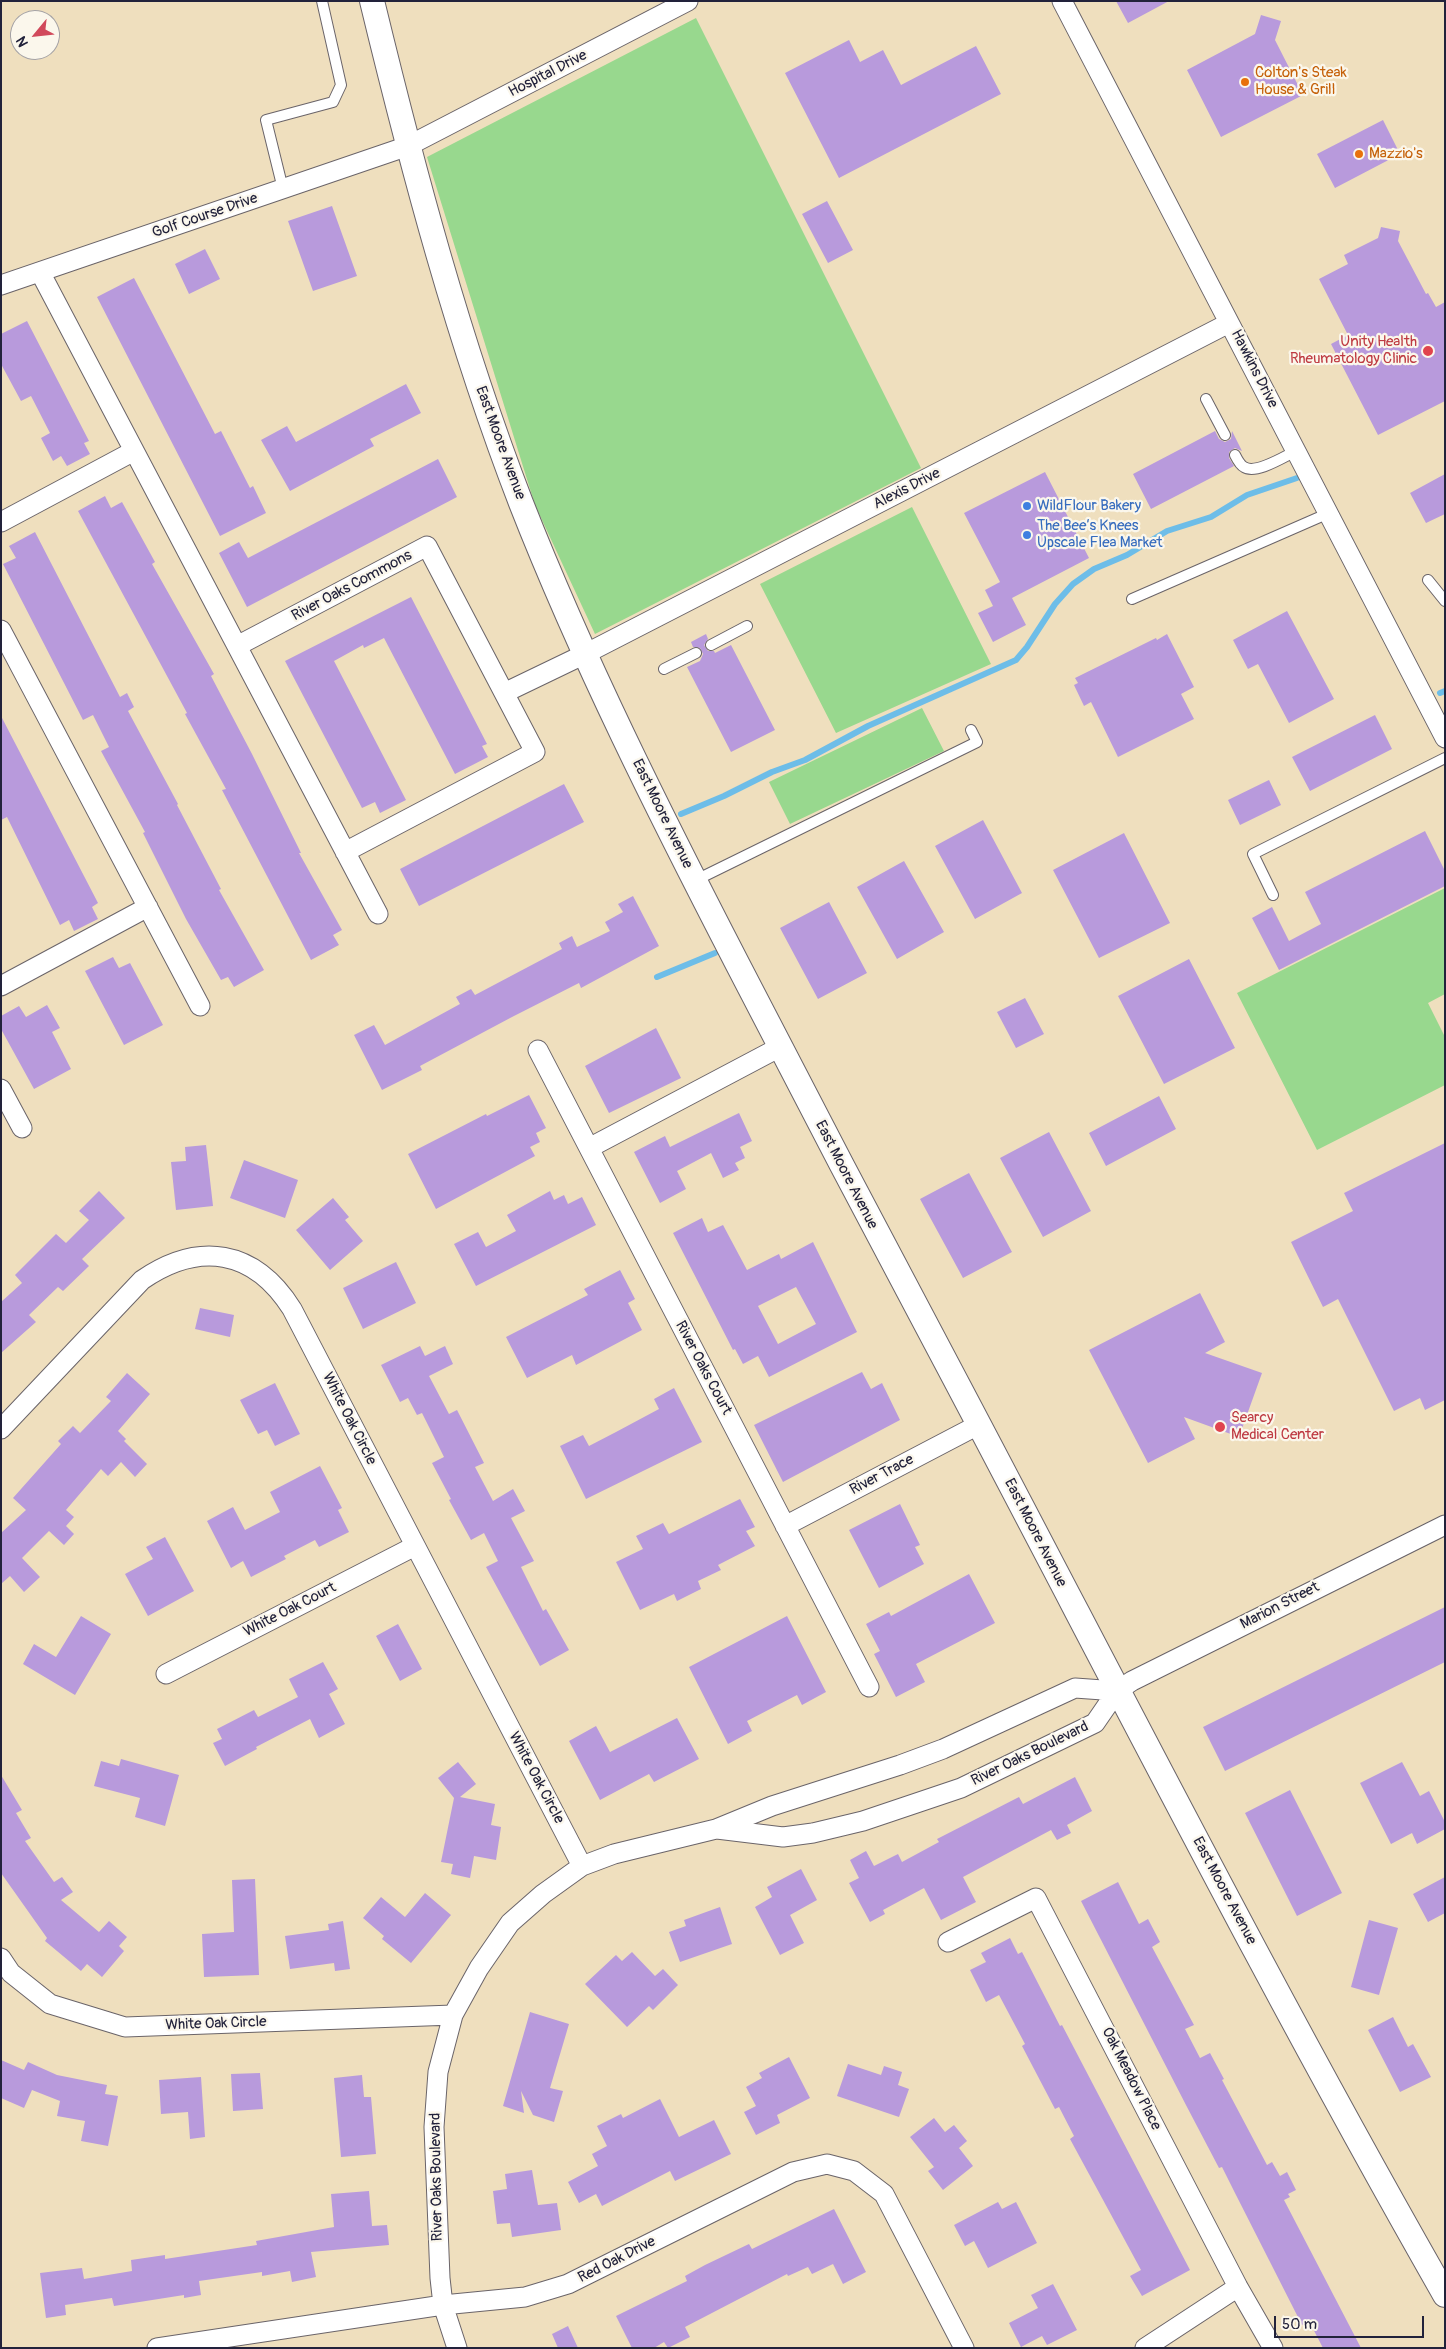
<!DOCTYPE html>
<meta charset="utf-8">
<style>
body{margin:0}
#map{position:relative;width:1446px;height:2349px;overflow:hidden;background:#efdfbe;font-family:Pangolin,sans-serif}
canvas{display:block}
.frame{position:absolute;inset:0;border:2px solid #22223b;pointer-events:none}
.north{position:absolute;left:10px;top:10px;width:50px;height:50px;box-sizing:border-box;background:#fbf7ec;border:1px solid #a4a2a5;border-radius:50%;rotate:242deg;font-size:14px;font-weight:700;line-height:20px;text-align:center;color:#22223b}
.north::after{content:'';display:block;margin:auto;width:18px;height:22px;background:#d1495b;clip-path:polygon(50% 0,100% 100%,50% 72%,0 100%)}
.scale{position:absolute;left:1274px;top:2316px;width:150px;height:22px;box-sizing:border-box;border:2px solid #22223b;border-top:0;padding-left:6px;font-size:15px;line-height:18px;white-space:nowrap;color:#22223b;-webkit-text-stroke:4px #fbf7ec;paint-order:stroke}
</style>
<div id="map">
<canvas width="1446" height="2349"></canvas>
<div class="frame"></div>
<div class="north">N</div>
<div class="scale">50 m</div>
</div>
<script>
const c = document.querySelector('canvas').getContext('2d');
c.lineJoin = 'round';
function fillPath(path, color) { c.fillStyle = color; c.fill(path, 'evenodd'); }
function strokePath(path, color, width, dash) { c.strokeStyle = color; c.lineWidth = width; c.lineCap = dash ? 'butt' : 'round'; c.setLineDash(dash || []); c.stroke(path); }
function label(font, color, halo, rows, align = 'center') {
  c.font = font + ' Pangolin,sans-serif'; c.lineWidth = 4.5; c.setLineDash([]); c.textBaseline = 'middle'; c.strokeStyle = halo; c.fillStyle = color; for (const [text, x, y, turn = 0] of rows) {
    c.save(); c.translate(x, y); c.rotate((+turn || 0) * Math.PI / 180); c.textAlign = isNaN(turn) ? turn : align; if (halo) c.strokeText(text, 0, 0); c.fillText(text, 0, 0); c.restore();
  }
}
const green = new Path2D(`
 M696,18l225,450 -326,166 -60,-129 -108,-348z
 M912,507l79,157 -155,69 -76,-149z
 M922,708l22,43 -154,73 -21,-42z
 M1445,888v106l-17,9 17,34v48l-128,65 -80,-157z`);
const stream = new Path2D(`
 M1440,693l5,-2
 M681,814l43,-18 48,-24 33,-12 63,-34 148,-66 11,-13 28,-43 18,-20 21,-15 33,-14 40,-24 44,-14 36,-22 50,-17
 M657,977l58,-24`);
const building = new Path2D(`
 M1116,1h53l-41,22z
 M1261,15l20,6 -6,19 28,55 -82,42 -34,-67 68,-36z
 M849,40l11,22 23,-12 18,35 75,-39 25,48 -162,84 -54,-105z
 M1383,120l17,34 -65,34 -18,-34z
 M827,201l26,49 -25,13 -26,-49z
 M332,206l25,70 -44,15 -25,-70z
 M1381,227l19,4 -2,10 28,53 2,-1 8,14 9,-5v99l-67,34 -47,-91 17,-9 -29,-56 29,-15 -4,-9 34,-17z
 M205,249l15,30 -31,15 -14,-30z
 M134,278l81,156 6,-3 29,57 3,-2 13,27 -46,23 -123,-239z
 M27,321l62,120 -5,2 6,11 -23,12 -6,-10 -8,5 -12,-23 9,-5 -19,-37 -10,5 -20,-37v-30z
 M406,384l15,29 -51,26 4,7 -84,45 -29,-51 26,-14 9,16z
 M1215,431l4,8 6,3 6,-3 1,-8 10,20 -7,-3 -6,4v6l5,8 -83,43 -18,-35z
 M438,459l19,38 -210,110 -28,-54 20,-11 9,16z
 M1045,472l44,86 -77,40 14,27 -33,17 -15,-29 15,-7 -8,-16 15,-8 -36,-69z
 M1445,474v40l-19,9 -16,-30z
 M105,496l6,12 11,-6 33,60 -3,2 62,110 -3,2 41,78 49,99h-2l43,77 -9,5 6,10 -28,15 -89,-170 4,-1 -41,-75 2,-1 -109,-202z
 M35,532l85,165 7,-4 7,14 -6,4 50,93 -1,1 44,84 -2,1 45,80 -30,17 -6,-10 -7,3 -35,-61 -43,-86 2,-1 -44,-81 8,-4 -16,-32 -10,5 -80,-156 13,-6 -7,-12z
 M411,597l76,147 -5,2 6,11 -33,17 -71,-136 -20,10 -1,-3 -29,16 72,139 -26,13 -5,-11 -13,6 -77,-147z
 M1287,611l47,88 -45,24 -31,-59 -10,5 -15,-29z
 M706,634l2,5 -4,6 4,6h6l1,2 16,-8 44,85 -44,22 -44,-85 13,-6 3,-7 -3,-6 -7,-1 -2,-5z
 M1167,634l27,53 -13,7 13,25 -76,38 -27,-55 -7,4 -10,-21 4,-2 -3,-5 81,-40 1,2z
 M1375,715l17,34 -82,42 -18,-34z
 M1,716l97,187 -6,4 6,12 -24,12 -5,-11 -9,5 -53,-108 -6,3z
 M1269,780l12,25 -41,20 -12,-25z
 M564,784l20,38 -165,84 -19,-37z
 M983,820l39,73 -47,26 -40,-73z
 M1425,831l20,40v15l-166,84 -27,-52 20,-11 17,34 32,-17 -16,-32z
 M1124,833l46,90 -71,35 -46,-88z
 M904,861l40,71 -47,27 -40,-72z
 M633,896l26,50 -78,42 -2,-5 -67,34 -92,49 2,4 -40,20 -28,-55 20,-10 11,20 75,-41 -4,-7 15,-8 4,6 87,-46 -3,-6 13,-7 5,11 33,-16 -5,-9 18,-10 -5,-8z
 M829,902l38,71 -49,26 -38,-71z
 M113,957l6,11 11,-5 33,62 -39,20 -39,-74z
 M1189,959l46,89 -71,36 -46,-88z
 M1025,998l19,36 -28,14 -19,-36z
 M47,1005l13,23 -8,4 19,37 -37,20 -33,-60v-13l18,-10 7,11z
 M656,1028l25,50 -72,35 -24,-47z
 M529,1095l17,33 -10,5 4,9 -10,5 5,9 -99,53 -28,-55 78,-40 1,2z
 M1159,1096l17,33 -70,37 -17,-33z
 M739,1113l13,28 -12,6 5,11 -10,5 4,7 -16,8 -12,-25 -34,18 9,18 -26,14 -26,-51 31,-16 5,11z
 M1049,1132l42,79 -48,26 -43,-79z
 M1445,1143v257l-20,10 -5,-12 -26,13 -56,-112 -15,8 -32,-65 62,-31 -9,-18z
 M206,1145l7,61 -37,4 -5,-48 15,-1 -1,-14z
 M244,1160l54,20 -13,38 -55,-20z
 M969,1173l43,79 -49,26 -43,-79z
 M99,1191l26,27 -43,41 7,7 -26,25 -5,-4 -29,28 7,7 -35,31v-51l21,-19 -7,-8 41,-41 10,9 23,-23 -10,-9z
 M550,1191l4,9 10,-5 4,9 14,-7 14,28 -120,61 -22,-42 24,-12 8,15 30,-16 -9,-16z
 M333,1198l16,19 -4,3 18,21 -33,29 -34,-40z
 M702,1218l6,14 15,-7 24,45 32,-16 2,5 32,-17 44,90 -88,45 -11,-21 -15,8 -8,-15 -2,1 -60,-117zM796,1287l20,37 -38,20 -20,-38z
 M396,1262l20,41 -53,26 -20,-41z
 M620,1270l15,29 -7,4 14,27 -66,35 -4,-10 -45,23 -21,-41 82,-42 -4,-6z
 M1200,1293l25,49 -20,11 57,20 -23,64 -55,-20 11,22 -47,24 -59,-113z
 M200,1308l34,7 -4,22 -35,-8z
 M420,1346l5,10 20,-10 8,18 -24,12 20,38 8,-4 27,53 -9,4 18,34 20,-12 12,22 -14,7 23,43 -13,6 22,44 3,-2 23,41 -29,16 -54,-99 12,-6 -14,-28 -13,7 -22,-40 2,-1 -19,-36 12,-6 -22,-44 -5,2 -9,-17 -8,4 -19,-37z
 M862,1372l9,17 11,-6 18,37 -117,62 -29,-57z
 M127,1373l23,21 -32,37 8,8 -2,2 23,23 -12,13 -14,-15 -13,14 -7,-7 -35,41 8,7 -8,9 8,8 -10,11 -15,-14 -27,27 18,19 -16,15 -14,-16 -9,8v-51l25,-23 -13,-12 48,-54 -3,-3 15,-15 7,7 31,-32 -5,-4z
 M275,1383l25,51 -25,12 -8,-16 -9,4 -18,-34z
 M674,1388l28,54 -116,57 -26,-53 23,-11 6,11 27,-14 43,-23 -5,-10z
 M320,1466l22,42 -4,2 11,22 -30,15 -4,-7 -31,16 2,3 -35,18 -8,-16 -12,7 -24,-47 26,-14 12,23 35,-18 -10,-20z
 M740,1499l15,28 -9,4 9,15 -37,19 3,5 -23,11 3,8 -24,12 -3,-7 -34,16 -24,-48 27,-13 -7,-13 27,-13 6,11z
 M900,1504l20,41 -5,2 9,17 -45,24 -30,-58z
 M165,1537l29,54 -46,25 -23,-42 28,-15 -7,-12z
 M969,1574l26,49 -79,41 9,18 -29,15 -22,-43 6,-3 -14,-27 23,-12 2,4z
 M1445,1607v55l-220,109 -22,-44z
 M81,1616l30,18 -36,61 -52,-31 11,-20 22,13z
 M787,1616l39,76 -24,13 -5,-10 -50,26 5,10 -24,13 -39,-77z
 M398,1624l24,45 -22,12 -24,-45z
 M323,1662l15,27 -9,5 16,30 -26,14 -9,-19 -54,28 1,2 -32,17 -12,-23 9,-4 -5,-10 37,-19 4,7 40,-20 -9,-18z
 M677,1718l22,41 -45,23 -5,-8 -49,26 -31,-59 27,-15 14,26z
 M121,1759l58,16 -14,51 -30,-9 5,-19 -46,-12 7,-25 18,5z
 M458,1762l18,22 -16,13 35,7 -4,21 10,2 -5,33 -22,-4 -4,22 -19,-4 2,-10 -12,-2 13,-64 -16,-20z
 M1402,1762l18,34 9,-5 16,31v7l-28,15 -5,-11 -21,11 -31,-61z
 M1,1775l21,35 -6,3 15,25 -6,3 29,41 8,-5 11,15 -12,8 38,32 10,-11 18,16 -8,9 5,5 -22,26 -15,-13 -6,7 -36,-30 2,-3 -46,-65z
 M1075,1777l17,34 -25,14 4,8 -14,7 -6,-10 -88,47 13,25 -35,18 -17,-32 -41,22 2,4 -15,8 -21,-39 10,-5 -9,-18 16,-9 8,15 24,-12 4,8 37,-20 -2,-3 82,-42 4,7z
 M1290,1790l52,103 -45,23 -52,-103z
 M801,1869l16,31 -27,15 14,28 -24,12 -25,-48 17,-10 -5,-10z
 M1445,1877v36l-17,9 -15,-28z
 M255,1879l4,96 -55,2 -2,-43 32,-2 -2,-52z
 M1118,1882l21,42 9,-5 12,23 -8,5 42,78 -9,4 15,29 10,-5 14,26 -2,1 45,85 5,-3 8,14 7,-4 9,18 -8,4 2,3 -6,3 77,148h-38l-14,-27 -7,4 -66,-130 -14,-28 -3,1 -32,-61 -106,-206z
 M425,1893l26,22 -40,48 -29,-24 2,-3 -21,-18 18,-21 24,20z
 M720,1907l12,37 -52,18 -11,-30 17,-6 -2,-6z
 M1369,1920l29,8 -19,67 -28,-8z
 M343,1921l7,48 -15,2 -1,-8 -44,6 -5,-33 44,-6 -1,-6z
 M1010,1938l8,16 4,-2 38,74 2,-1 128,245 -48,26 -12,-20 11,-6 -71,-131 4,-3 -15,-29 -4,2 -33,-63 3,-2 -26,-49 -13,7 -16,-32 16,-8 -5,-9z
 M632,1952l23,24 8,-7 15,16 -25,25 -4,-4 -22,21 -42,-43 31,-29 6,6z
 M530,2012l39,12 -19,64 13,3 -9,31 -21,-7 -12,-24 3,22 -21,-7z
 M1393,2017l15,30 5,-3 18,33 -31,15 -32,-62z
 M789,2057l21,41 -33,17 3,8 -24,12 -12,-23 12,-6 -10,-19 16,-9 -3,-5z
 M1,2060l23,10 4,-8 29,13 50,10 -2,9 13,2 -10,50 -27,-5 4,-20 -28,-5 3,-15 -28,-11 -8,18 -23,-10z
 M848,2064l33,11 3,-9 18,6 -4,13 11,4 -10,28 -62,-21z
 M260,2073l3,36 -30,2 -2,-37z
 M362,2075l2,22h7l5,57 -35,3 -7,-79z
 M201,2077l4,60 -15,2 -2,-27 -27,2 -2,-34z
 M660,2099l19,38 35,-17 17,34 -56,27 -5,-10 -68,35 -6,-12 -17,9 -11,-21 30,-16 -6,-12 15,-8 -10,-20 24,-12 2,4z
 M934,2118l11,14 9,-7 13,16 -8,7 14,18 -30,24 -15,-19 6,-4 -24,-30z
 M532,2170l6,35 19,-2 4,27 -49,7 -2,-14 -13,1 -4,-33 14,-2 -2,-15z
 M369,2191l3,35 15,-1 2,20 -78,7 5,25 -24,5 -2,-11 -28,5v-4l-63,9 2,14 -17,3v-3l-70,11 -2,-8 -47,7 1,10 -20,3 -6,-45 42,-5 2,11 48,-8 -1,-11 34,-5v4l92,-14 -1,-4 78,-14 -3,-33z
 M998,2202l4,7 14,-7 21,41 -49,25 -14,-27 -9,5 -11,-21z
 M834,2209l32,63 -23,12 -10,-20 -21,10 -4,-7 -20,9 -1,-2 -102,53 5,10 -22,11 -4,-6 -10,6h-22l-16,-32 71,-35 -2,-5 20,-11 44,-21 3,5z
 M1053,2284l24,46 -30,15 -5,-9 -21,11 -12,-24 29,-15 -7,-13z
 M568,2326l10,22h-20l-6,-14z`);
const service = new Path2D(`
 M283,189l-17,-69 67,-18 8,-17 -19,-84
 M1206,399l19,36
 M1235,455c2,4 5,10 9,12 12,8 41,-11 52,-16
 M1428,580l17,21
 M1132,599l197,-86
 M711,645l36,-19
 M664,669l32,-16
 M694,881l283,-139 -6,-12
 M1273,895l-20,-41 192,-96`);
const minor = new Path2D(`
 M1062,1l383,737
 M40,272l338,642
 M1,285l407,-139 280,-145
 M1,522l133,-71
 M1,630l199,376
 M237,646l190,-100 108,206 -190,100
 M504,693l81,-39 644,-331
 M1,986l147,-79
 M538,1050l331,637
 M1,1089l21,39
 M589,1148l191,-101
 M1,1429l141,-149c57,-39 112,-31 150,29l290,557
 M785,1526l193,-101
 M166,1674l249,-128
 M717,1829l66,8 30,-4 50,-12 98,-33 134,-65 22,-32 15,-10 313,-156
 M948,1942l88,-44 202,389 35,61
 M1,1958l10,15 39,31 75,23 328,-12
 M157,2348l286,-43 82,-8 43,-13 225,-112 34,-8 27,7 30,23 80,154
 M457,2348l-14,-43 -3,-27 -6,-151 4,-55 15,-57 26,-47 31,-45 33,-29 39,-28 32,-12 102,-25 56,-23 128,-41 43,-16 132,-61 42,3
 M1145,2348l93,-61`);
const tertiary = new Path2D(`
 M372,1c41,169 86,339 149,502 62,158 139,311 217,462 72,140 145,279 219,418 161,305 317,613 488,912`);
const markers = [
 [1245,82,5,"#e8710a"],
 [1359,154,5,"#e8710a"],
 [1428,351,6,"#e0444e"],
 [1027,506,5,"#3f7fe0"],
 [1027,535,5,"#3f7fe0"],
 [1220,1427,6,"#e0444e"]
];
const foodNames = [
 ["Colton's Steak",1255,73],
 ["House & Grill",1255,90],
 ["Mazzio's",1369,154]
];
const streetNames = [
 ["Hospital Drive",548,74,-27],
 ["Golf Course Drive",205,216,-19],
 ["Hawkins Drive",1254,369,63],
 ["East Moore Avenue",500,443,70],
 ["Alexis Drive",907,489,-27],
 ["River Oaks Commons",352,586,-28],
 ["East Moore Avenue",662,814,64],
 ["East Moore Avenue",846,1175,63],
 ["River Oaks Court",703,1368,62],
 ["White Oak Circle",349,1419,63],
 ["River Trace",882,1475,-28],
 ["East Moore Avenue",1035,1533,63],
 ["Marion Street",1280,1606,-27],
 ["White Oak Court",290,1610,-27],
 ["River Oaks Boulevard",1030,1754,-26],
 ["White Oak Circle",536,1778,62],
 ["East Moore Avenue",1224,1891,62],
 ["White Oak Circle",216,2024,-2],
 ["Oak Meadow Place",1131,2079,63],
 ["River Oaks Boulevard",437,2177,-91],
 ["Red Oak Drive",617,2260,-27]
];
const healthNames = [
 ["Unity Health",1417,342],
 ["Rheumatology Clinic",1417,359],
 ["Searcy",1231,1418,"left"],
 ["Medical Center",1231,1435,"left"]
];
const shopNames = [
 ["WildFlour Bakery",1037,506],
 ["The Bee’s Knees",1037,526],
 ["Upscale Flea Market",1037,543]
];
fillPath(green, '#98d88e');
strokePath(stream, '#6dbde8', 6);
fillPath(building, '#b89adc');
strokePath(service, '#6a6469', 12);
strokePath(minor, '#6a6469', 21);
strokePath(tertiary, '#6a6469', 26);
strokePath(service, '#fff', 10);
strokePath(minor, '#fff', 19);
strokePath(tertiary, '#fff', 24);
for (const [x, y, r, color] of markers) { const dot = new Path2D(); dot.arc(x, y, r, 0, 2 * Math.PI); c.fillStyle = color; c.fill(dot); strokePath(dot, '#fbf7ec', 2); }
label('15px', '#c56008', '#fbf7ec', foodNames, 'left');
label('15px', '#22223b', '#fbf7ec', streetNames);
label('15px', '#be3a42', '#fbf7ec', healthNames, 'right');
label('15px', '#366cbe', '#fbf7ec', shopNames, 'left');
</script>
